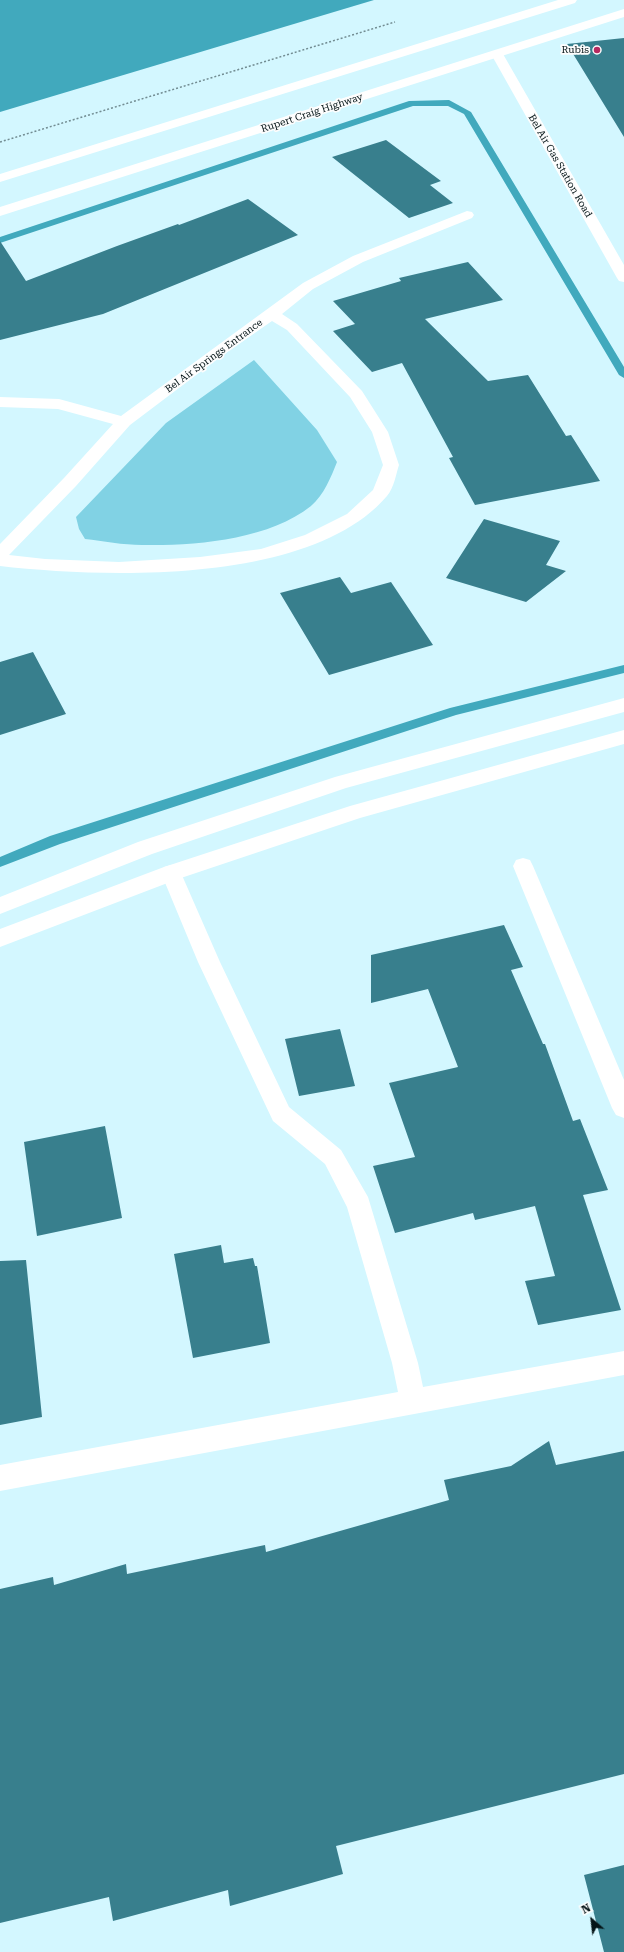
<!DOCTYPE html>
<style>
body{margin:0}
#map{position:relative;width:624px;height:1952px;overflow:hidden;background:#d3f7ff;font-family:"Roboto Serif",serif}
canvas{display:block}
.north{position:absolute;left:572px;top:1900px;width:40px;height:40px;-webkit-text-stroke:3px #fdfdfd;paint-order:stroke;rotate:332deg;font-size:11px;font-weight:700;line-height:16px;text-align:center;color:#041417}
.north::after{content:'';display:block;margin:auto;width:14px;height:18px;background:#041417;clip-path:polygon(50% 0,100% 100%,50% 72%,0 100%)}
</style>
<div id="map">
<canvas width="624" height="1952"></canvas>
<div class="north">N</div>
</div>
<script>
const c = document.querySelector('canvas').getContext('2d');
c.lineJoin = 'round';
function fillPath(path, color) { c.fillStyle = color; c.fill(path, 'evenodd'); }
function strokePath(path, color, width, dash) { c.strokeStyle = color; c.lineWidth = width; c.lineCap = dash ? 'butt' : 'round'; c.setLineDash(dash || []); c.stroke(path); }
function label(font, color, halo, rows, align = 'center') {
  c.font = font + ' "Roboto Serif",serif'; c.lineWidth = 3.5; c.setLineDash([]); c.textBaseline = 'middle'; c.strokeStyle = halo; c.fillStyle = color; for (const [text, x, y, turn = 0] of rows) {
    c.save(); c.translate(x, y); c.rotate((+turn || 0) * Math.PI / 180); c.textAlign = isNaN(turn) ? turn : align; if (halo) c.strokeText(text, 0, 0); c.fillText(text, 0, 0); c.restore();
  }
}
const green = new Path2D(`
 M254,360l63,70 20,32c-6,15 -13,33 -26,44 -43,34 -116,40 -169,39 -19,0 -39,-4 -57,-6l-6,-10 -3,-12 90,-94z`);
const water = new Path2D(`
 M0,0h374l-374,112z`);
const stream = new Path2D(`
 M449,100l22,12 153,255v11l-5,-3 -155,-261 -16,-8h-35l-413,137v-6l409,-136z
 M624,665v8l-168,42 -396,129 -60,23v-10l50,-21 400,-128z`);
const building = new Path2D(`
 M624,38v99l-57,-93z
 M386,140l55,41 -11,4 23,18 -44,15 -77,-61z
 M248,199l50,36 -195,79 -103,26v-99l26,40 91,-35 61,-22 1,1z
 M468,262l35,38 -78,19 63,62 40,-6 38,61 5,-1 29,46 -125,24 -26,-47 4,-1 -51,-94 -30,9 -39,-41 22,-7 -22,-23 68,-20 -2,-3z
 M484,519l76,22 -14,24 20,6 -40,31 -80,-24z
 M340,577l11,16 40,-11 42,63 -104,30 -49,-82z
 M33,652l33,62 -66,21v-73z
 M504,925l19,42 -12,3 32,74h2l28,77 7,-2 28,71 -25,5 38,115 -83,15 -13,-44 30,-5 -20,-70 -60,14 -2,-7 -78,20 -22,-67 42,-9 -26,-74 69,-16 -30,-78 -57,14v-48z
 M340,1029l15,57 -56,10 -14,-57z
 M105,1126l17,92 -85,18 -13,-94z
 M221,1245l3,18 29,-5 2,8h2l13,77 -77,15 -19,-104z
 M26,1260l16,157 -42,8v-164z
 M549,1441l7,24 68,-14v323l-288,72 7,28 -113,32 -2,-16 -115,31 -4,-24 -109,26v-334l53,-12 1,8 72,-21 1,10 138,-29 1,7 183,-52 -5,-20 67,-14z
 M624,1865v87h-20l-20,-77z`);
const path = new Path2D(`
 M0,142l395,-120`);
const minor = new Path2D(`
 M497,50l6,4 121,211v17l-5,-1 -2,-3 -126,-224z
 M467,211l5,1 2,3 -2,3 -109,44 -50,27 -31,25 15,10 65,67 26,41 11,33c-3,9 -5,23 -12,31 -76,89 -281,82 -387,70v-22l64,-66 49,-54 -55,-15 -58,-2v-10l59,2 62,17 182,-133 50,-27zM272,321l15,9 63,67 22,35 11,33 -10,25 -26,24 -42,21 -44,14 -61,8 -81,5 -74,-3 -36,-4 67,-69 54,-61 86,-65z
 M523,858l7,2 3,6 91,214v38l-8,-3 -4,-7 -99,-242 3,-6z
 M171,865l7,2 3,6 39,89 69,145 52,43 27,47 50,166 5,24 201,-36v24l-624,116v-26l398,-73 -6,-29 -45,-156 -22,-43 -52,-43 -75,-159 -37,-89 3,-6z`);
const secondary = new Path2D(`
 M624,698v14l-278,76 -194,66 -152,60v-17l138,-55 197,-65z
 M624,730v14l-264,74 -182,61 -178,68v-18l164,-62 186,-61z`);
const primary = new Path2D(`
 M558,0h19l-2,3 -575,179v-8z
 M624,9v8l-624,199v-9z`);
const markers = [
 [597,50,4,"#b72a60"]
];
const farPoinames = [
 ["Rubis",589,50]
];
const farStreetnames = [
 ["Rupert Craig Highway",312,113,-18],
 ["Bel Air Gas Station Road",560,166,60],
 ["Bel Air Springs Entrance",214,356,-36]
];
fillPath(green, '#81d2e4');
fillPath(water, '#41a9bd');
fillPath(stream, '#41a9bd');
fillPath(building, '#387f8d');
strokePath(path, '#728c92', 1.5, [2, 2]);
fillPath(minor, '#fff');
fillPath(secondary, '#fff');
fillPath(primary, '#fff');
for (const [x, y, r, color] of markers) { const dot = new Path2D(); dot.arc(x, y, r, 0, 2 * Math.PI); c.fillStyle = color; c.fill(dot); strokePath(dot, '#fdfdfd', 1.5); }
label('10px', '#041417', '#fdfdfd', farPoinames, 'right');
label('10px', '#041417', '#fdfdfd', farStreetnames);
</script>
